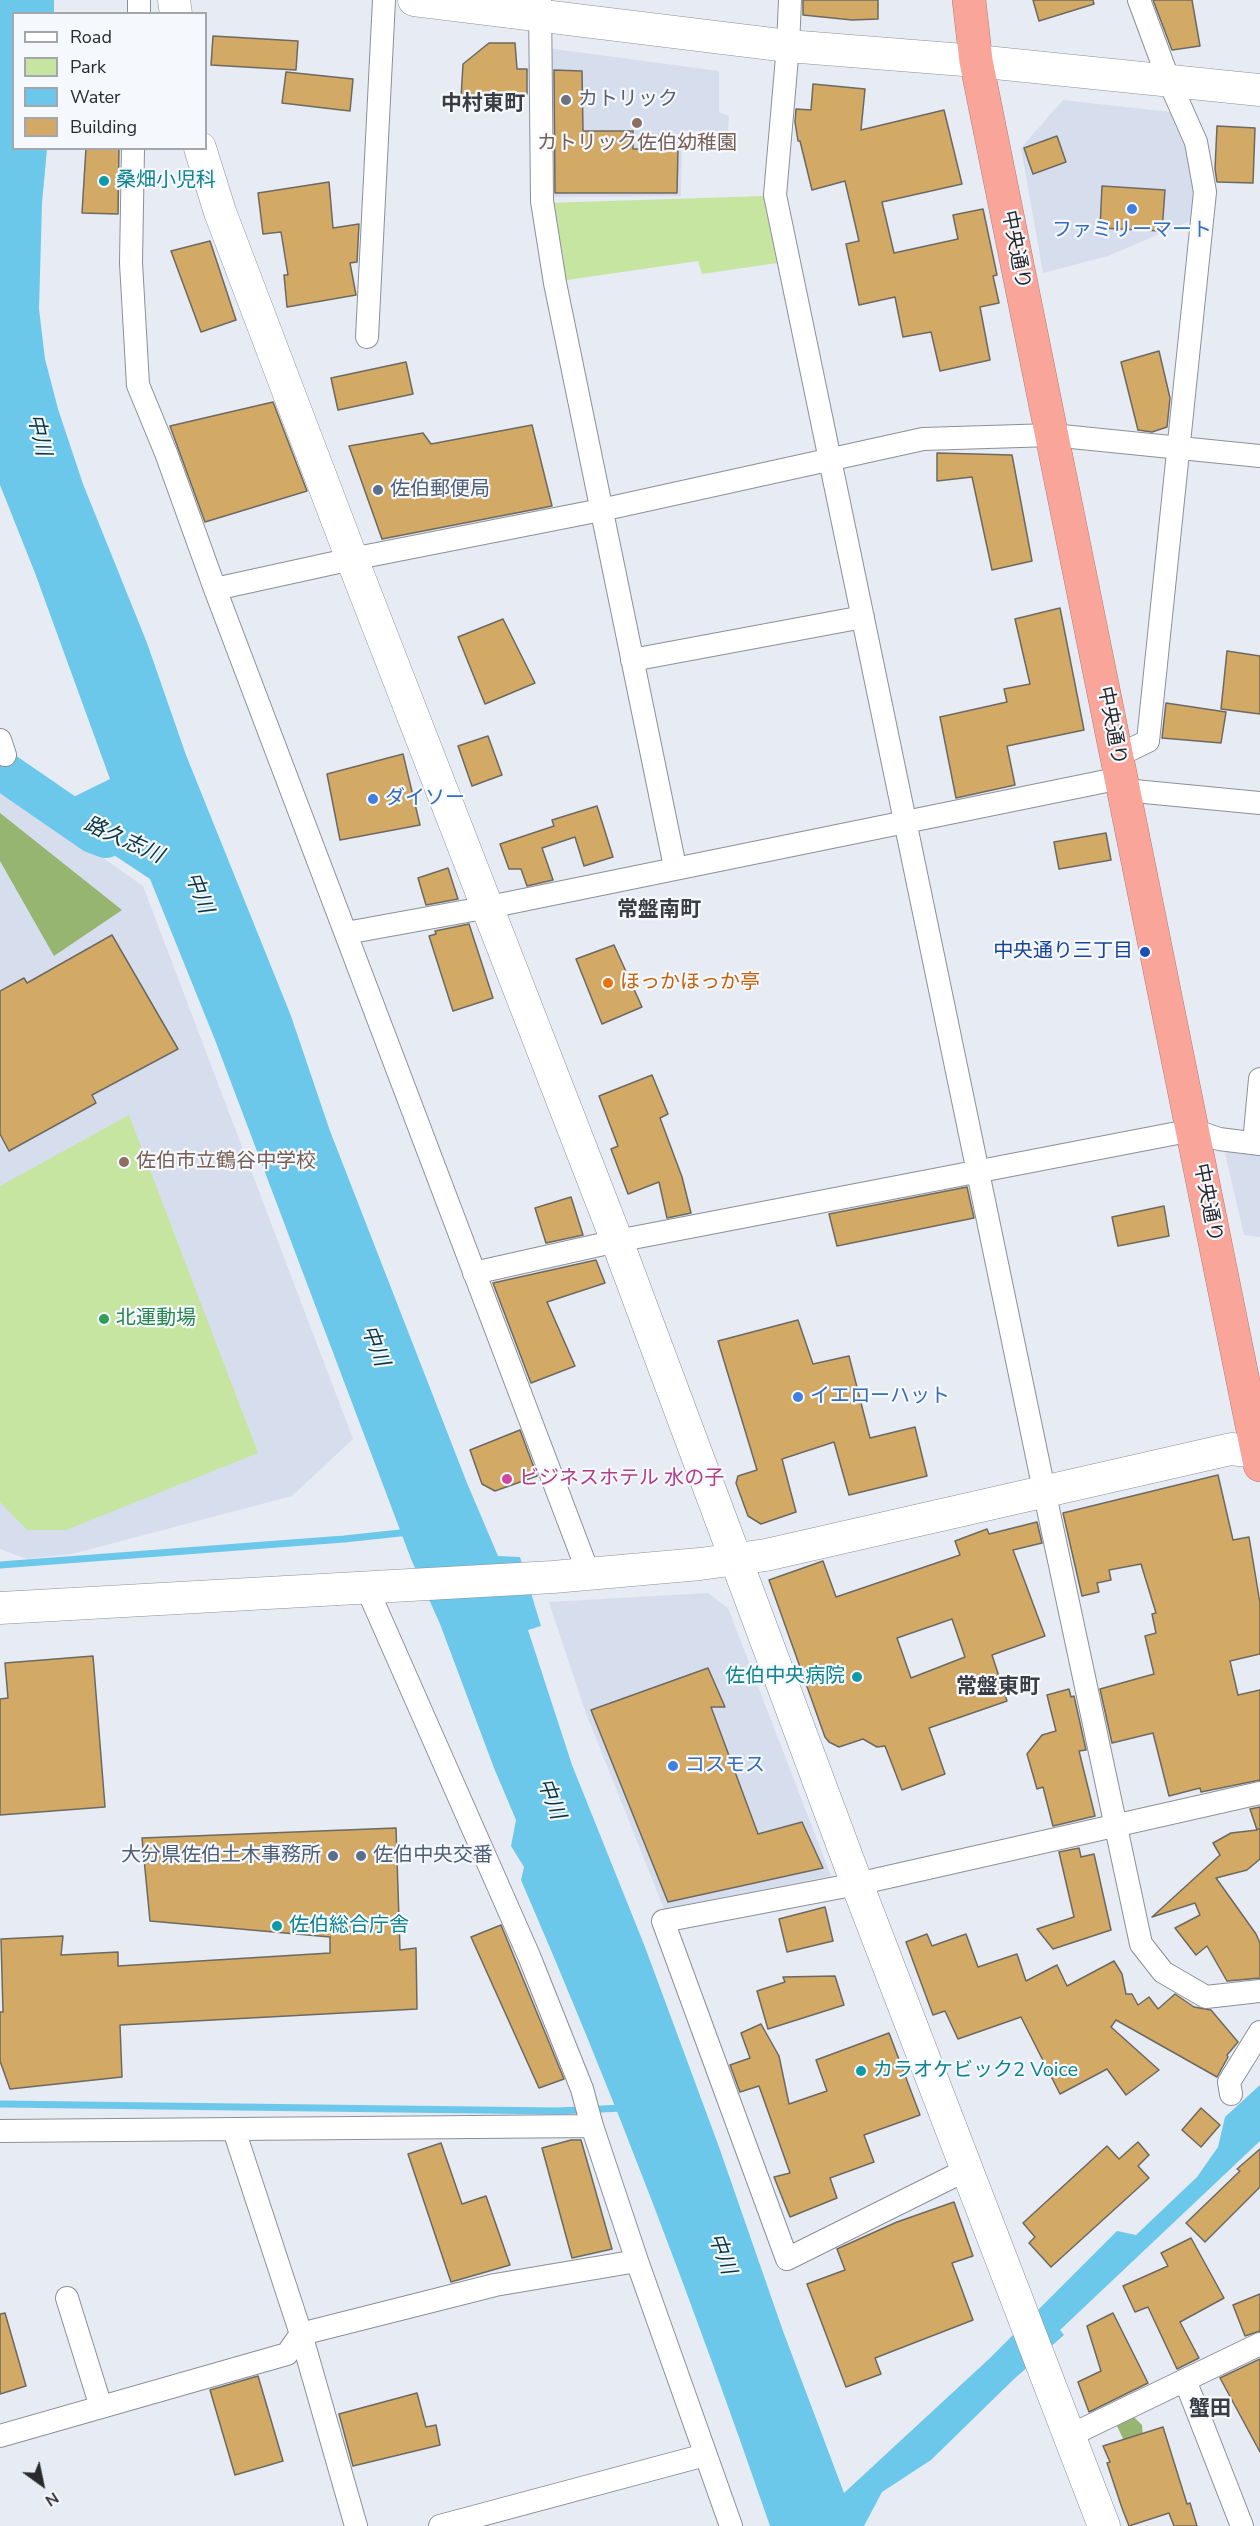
<!DOCTYPE html>
<meta charset="utf-8">
<style>
body{margin:0}
#map{position:relative;width:1260px;height:2526px;overflow:hidden;background:#e6ebf4;font-family:"Nunito Sans",sans-serif}
canvas{display:block}
.legend{position:absolute;left:12px;top:12px;width:195px;height:138px;box-sizing:border-box;background:#f5f8fd;border:2px solid #a3a6aa;margin:0;padding:8px 10px;list-style:none;font-size:18px;color:#292a2e}
.legend li{display:flex;align-items:center;gap:12px;height:30px}
.legend b{width:30px;border:2px solid #a3a6aa}
.north{position:absolute;left:12px;top:2454px;width:60px;height:60px;-webkit-text-stroke:4px #f5f8fd;paint-order:stroke;rotate:147deg;font-size:16px;font-weight:700;line-height:24px;text-align:center;color:#292a2e}
.north::after{content:'';display:block;margin:auto;width:21px;height:27px;background:#292a2e;clip-path:polygon(50% 0,100% 100%,50% 72%,0 100%)}
</style>
<div id="map">
<canvas width="1260" height="2526"></canvas>
<ul class="legend">
<li><b style="height:8px;background:#fff"></b>Road</li>
<li><b style="height:16px;background:#c5e5a1"></b>Park</li>
<li><b style="height:16px;background:#6cc8ea"></b>Water</li>
<li><b style="height:16px;background:#d3aa65"></b>Building</li>
</ul>
<div class="north">N</div>
</div>
<script>
const c = document.querySelector('canvas').getContext('2d');
c.lineJoin = 'round';
function fillPath(path, color) { c.fillStyle = color; c.fill(path, 'evenodd'); }
function strokePath(path, color, width, dash) { c.strokeStyle = color; c.lineWidth = width; c.lineCap = dash ? 'butt' : 'round'; c.setLineDash(dash || []); c.stroke(path); }
function label(font, color, halo, rows, align = 'center') {
  c.font = font + ' "Nunito Sans","Noto Sans JP",sans-serif'; c.lineWidth = 4.5; c.setLineDash([]); c.textBaseline = 'middle'; c.strokeStyle = halo; c.fillStyle = color; for (const [text, x, y, turn = 0] of rows) {
    c.save(); c.translate(x, y); c.rotate((+turn || 0) * Math.PI / 180); c.textAlign = isNaN(turn) ? turn : align; if (halo) c.strokeText(text, 0, 0); c.fillText(text, 0, 0); c.restore();
  }
}
const built = new Path2D(`
 M547,48l172,23v41l10,4 -1,15h-46l-1,65 -135,1z
 M1063,100l116,13 19,70 -3,36 -87,37 -65,17 -22,-125z
 M0,785l143,101 210,553 -61,57 -220,58 -45,5 -27,-10z
 M1224,1149l36,3v85l-16,-2z
 M708,1593l20,15 103,268 -167,33 -80,-201 -35,-106z`);
const green = new Path2D(`
 M764,196l13,67 -75,11 -4,-13 -138,20 -13,-78z
 M129,1115l129,338 -192,77h-39l-27,-28v-316z`);
const forest = new Path2D(`
 M0,813l122,97 -68,46 -54,-95z
 M1133,2416l9,9 1,12 -18,6 -8,-17z`);
const water = new Path2D(`
 M0,0h54v13l-40,1v134l33,1 -5,54 -3,106 6,50 13,50 25,75 64,159 39,112 105,261 39,115 137,352 31,73 22,1 21,69 -13,4 44,135 73,182 74,200 64,184 61,162 146,-135 127,-127 19,4 61,-58 21,-30 7,-30 35,-32v56l-200,189 4,5 -50,44 -83,81 -49,32 -18,34h-94c-75,-218 -157,-434 -249,-646l3,-13 -13,-21 5,-26 -22,-52 -54,-144 -29,-65 -196,-519 -65,-161 -95,-63 6,-13 49,-24 -75,-206 -35,-88z`);
const stream = new Path2D(`
 M0,1565l344,-26 66,-7
 M0,2104l557,7 66,-3`);
const river = new Path2D(`
 M0,769l93,64 13,5`);
const building = new Path2D(`
 M803,0h75v19l-26,1 -49,-5z
 M1033,0h60l1,4 -55,17z
 M1153,0h39l8,46 -28,4z
 M213,36l85,5 -2,29 -85,-5z
 M489,43h26l2,26h10v25l-66,4 2,-34z
 M554,70l28,1 1,60h50v18h45l-1,44h-122z
 M286,72l67,7 -3,32 -68,-8z
 M813,84l52,5 -4,41 83,-20 18,74 -80,18 12,51 64,-14 -5,-24 30,-6 14,66 -4,1 6,27 -19,4 10,53 -50,11 -9,-39 -28,5 -8,-40 -36,8 -13,-61 13,-3 -14,-60 -33,9 -12,-49h-2l-3,-19 1,-13 15,1z
 M1217,126l38,2 -2,55 -36,-1 -2,-13z
 M1057,136l9,26 -33,12 -9,-26z
 M86,148h33l-1,66 -36,-1z
 M329,182l4,46 26,-4 -2,38 -7,1 6,32 -69,12 -3,-32h4l-7,-43 -18,2 -5,-41z
 M1102,186l63,4 -3,41 -62,-3z
 M210,241l26,79 -35,12 -30,-81z
 M1159,351l11,47 -3,29 -15,5 -14,-2 -17,-68z
 M406,362l7,32 -75,16 -7,-32z
 M273,402l34,89 -102,31 -35,-96z
 M532,425l20,81 -170,33 -33,-93 74,-13 8,11z
 M937,453l75,2 20,106 -40,9 -20,-93 -35,4z
 M1060,608l24,122 -77,16 8,39 -59,13 -16,-81 67,-15 -3,-13 26,-5 -15,-65z
 M503,619l32,64 -50,21 -27,-67z
 M1227,651l33,5v58l-39,-5z
 M1166,703l60,9 -5,31 -59,-5z
 M488,736l14,39 -30,11 -14,-40z
 M403,754l17,71 -80,15 -13,-66z
 M597,806l16,51 -29,9 -9,-29 -33,11 11,32 -26,6 -6,-17h-12l-9,-25 54,-18 -2,-6z
 M1106,833l5,27 -52,9 -5,-27z
 M448,868l10,31 -32,6 -8,-27z
 M469,924l24,74 -40,13 -24,-75 7,-2 -1,-3z
 M112,935l66,114 -86,46 4,8 -87,48 -9,-17v-143l24,-13 3,5z
 M614,945l28,62 -40,17 -26,-65z
 M652,1075l16,39 -8,4 22,59 9,36 -24,5 -8,-36 -31,12 -17,-45 7,-3 -19,-50z
 M967,1187l7,31 -137,28 -8,-32z
 M571,1197l12,38 -37,8 -11,-35z
 M1164,1206l5,30 -51,10 -6,-29z
 M596,1260l9,23 -58,19 28,64 -44,17 -38,-100z
 M798,1320l15,44 36,-8 21,82 45,-11 12,49 -78,19 -15,-53 -52,17 14,53 -35,12 -13,-8 -12,-33 2,-7 19,-6 -39,-129z
 M520,1430l17,46 -42,15 -13,-7 -12,-34z
 M1218,1475l15,65 16,-3 11,66v51l-30,7 8,34 22,-5v90l-59,12 -1,-4 -31,8 -16,-63 -41,10 -12,-54 54,-15 -9,-38 11,-3 -4,-19 4,-1 -15,-49 -32,6 2,10 -14,3 2,9 -17,4 -19,-83z
 M1037,1522l5,21 -29,7 32,86 -53,19 15,46 -78,27 16,46 -43,16 -17,-44 -8,1 -14,-8 -24,8 -10,-5 -4,-5 -56,-157 54,-19 13,36 124,-42 -5,-14 32,-12 2,5zM952,1619l13,38 -54,21 -14,-40z
 M93,1656l12,151 -105,8v-116l8,-1 -3,-35z
 M708,1668l17,39h-14l47,127 44,-12 21,46 -155,34 -77,-192z
 M1069,1689l2,8 3,-1 12,54 -7,1 16,65 -42,10 -10,-39 -6,2 -10,-35 15,-19 14,-4 -9,-36z
 M1260,1807v22h-2h2v30l-13,11 -31,8 40,56 4,9v35l-33,3 -20,-35 -11,9 -21,-27 25,-13 -5,-12 -43,14 68,-62 -7,-12 18,-10 26,-3 -7,-21z
 M396,1828l4,122 16,-2 1,61 -297,16 2,52 -112,12 -10,-28v-49h3l-2,-73 62,-3 -2,19 57,-3v14l212,-13v-16l-180,-16 -8,-83z
 M1079,1848l2,9 13,-3 17,76 -58,19 -16,-20 37,-12 -15,-65z
 M825,1907l8,34 -46,11 -8,-33z
 M501,1925l63,154 -25,9 -68,-151z
 M927,1934l5,12 34,-12 12,33 39,-13 9,27 31,-16 10,21 47,-25 8,13 4,20h6l6,11 11,-8 9,12 17,-15 19,13 17,3 27,32 -11,13 1,2 -11,20 -101,-57 -5,7 48,43 -33,25 -19,-26 -47,25 -39,-77 -63,22 -13,-28 -12,4 -27,-73z
 M835,1976l9,29 -76,24 -11,-38 28,-9 -2,-5z
 M761,2024l18,32 10,48 38,-13 -11,-31 73,-27 31,82 -56,20 10,27 -44,16 7,20 -47,19 -16,-40 16,-4 -31,-87 -19,6 -10,-27 20,-7 -9,-25z
 M1201,2108l19,17 -19,22 -19,-17z
 M571,2140h10l31,109 -40,9 -30,-110z
 M1138,2142l11,13 -11,11 11,12 -98,89 -22,-24 6,-6 -12,-14 84,-77 12,13z
 M441,2143l21,61 24,-8 24,69 -59,17 -43,-128z
 M1260,2149v38l-55,55 -19,-19 54,-52 -3,-2z
 M954,2202l19,54 -21,7 21,57 -98,38 6,16 -35,13 -39,-103 38,-14 -8,-21 60,-27z
 M1191,2238l33,60 -44,24 19,36 -22,11 -29,-62 -13,5 -12,-26 45,-20 -7,-13z
 M1260,2294v37l-15,5 -12,-31z
 M5,2313l21,73 -26,8v-80z
 M1113,2313l35,70 -59,29 -11,-30 23,-11 -14,-45z
 M1260,2359v93l-40,-74z
 M258,2376l25,85 -48,14 -25,-85z
 M417,2393l9,34 10,-2 4,20 -87,21 -14,-52z
 M1163,2427l24,77 3,-1 7,23h-23l-5,-13 -40,13 -7,-18 -15,-45 3,-1 -7,-16z`);
const street = new Path2D(`
 M790,0l-2,46 -13,149 269,1295 97,454 22,28 43,25 54,-6
 M540,1l2,200 13,82 120,584
 M139,14v-14
 M133,148l-2,115 7,122 28,68 49,136 373,983
 M367,337l17,-337
 M215,589l137,-30 249,-49 322,-71 129,-4 208,21
 M632,660l231,-43
 M0,740l5,15 -5,-4
 M1117,756l31,-15 57,-549 -9,-50 -27,-61 -30,-81
 M1124,790l136,13
 M346,933l143,-26 632,-129
 M1254,1143l6,-64
 M474,1273l143,-32 576,-111 26,9 41,5
 M366,1586l163,370 53,133 10,37
 M1231,2094l-2,-12 31,-50
 M234,2130l67,204 55,192
 M0,2131l592,-5 45,135
 M968,2169l-181,90 -124,-338 194,-37 403,-91
 M67,2298l34,109
 M1185,2380l57,146
 M0,2436l287,-82 14,-20 194,-49 142,-24 94,265
 M1069,2436l191,-92
 M440,2526l265,-71`);
const secondary = new Path2D(`
 M174,0l2,14
 M414,0l374,46 188,15 284,29
 M200,148l20,64 132,347 265,682 240,643 247,642
 M0,1608l553,-31 147,-13 66,-9 465,-106 27,3`);
const highway = new Path2D(`
 M969,0l7,61 284,1404`);
const markers = [
 [566,100,6,"#6b7280"],
 [637,123,6,"#8d6e63"],
 [104,181,6,"#0f9aa8"],
 [1132,209,6,"#3f7fe0"],
 [378,490,6,"#5c6f8a"],
 [373,799,6,"#3f7fe0"],
 [1145,952,6,"#1a4fb4"],
 [608,983,6,"#e8710a"],
 [124,1162,6,"#8d6e63"],
 [104,1319,6,"#2e9e5b"],
 [798,1397,6,"#3f7fe0"],
 [507,1479,6,"#d1479c"],
 [857,1677,6,"#0f9aa8"],
 [673,1766,6,"#3f7fe0"],
 [333,1856,6,"#5c6f8a"],
 [361,1856,6,"#5c6f8a"],
 [277,1926,6,"#0f9aa8"],
 [861,2071,6,"#0f9aa8"]
];
const worshipNames = [
 ["カトリック",578,100]
];
const educationNames = [
 ["カトリック佐伯幼稚園",637,144],
 ["佐伯市立鶴谷中学校",136,1162,"left"]
];
const cultureNames = [
 ["桑畑小児科",116,181],
 ["佐伯中央病院",845,1677,"right"],
 ["佐伯総合庁舎",289,1926],
 ["カラオケビック2 Voice",873,2071]
];
const shopNames = [
 ["ファミリーマート",1132,231,"center"],
 ["ダイソー",385,799],
 ["イエローハット",810,1397],
 ["コスモス",685,1766]
];
const streetNames = [
 ["中央通り",1015,250,79],
 ["中央通り",1111,726,79],
 ["中央通り",1207,1203,79]
];
const serviceNames = [
 ["佐伯郵便局",390,490],
 ["大分県佐伯土木事務所",321,1856,"right"],
 ["佐伯中央交番",373,1856]
];
const transitNames = [
 ["中央通り三丁目",1133,952]
];
const foodNames = [
 ["ほっかほっか亭",620,983]
];
const leisureNames = [
 ["北運動場",116,1319]
];
const hotelNames = [
 ["ビジネスホテル 水の子",519,1479]
];
const neighbourhoodNames = [
 ["中村東町",483,105],
 ["常盤南町",659,911],
 ["常盤東町",998,1688],
 ["蟹田",1210,2410]
];
const waterNames = [
 ["中川",38,435,77],
 ["路久志川",123,841,24],
 ["中川",198,893,69],
 ["中川",374,1346,69],
 ["中川",550,1799,69],
 ["中川",721,2254,70]
];
fillPath(built, '#d6deee');
fillPath(green, '#c5e5a1');
fillPath(forest, '#95b570');
fillPath(water, '#6cc8ea');
strokePath(stream, '#6cc8ea', 7);
strokePath(river, '#6cc8ea', 40);
fillPath(building, '#d3aa65');
strokePath(building, '#6d6961', 1.5);
strokePath(street, '#8b9098', 24);
strokePath(secondary, '#8b9098', 33);
strokePath(highway, '#b07a74', 34);
strokePath(street, '#fff', 22);
strokePath(secondary, '#fff', 32);
strokePath(highway, '#f9a59a', 33);
for (const [x, y, r, color] of markers) { const dot = new Path2D(); dot.arc(x, y, r, 0, 2 * Math.PI); c.fillStyle = color; c.fill(dot); strokePath(dot, '#f5f8fd', 2); }
label('20px', '#5b616d', '#f5f8fd', worshipNames, 'left');
label('20px', '#785e54', '#f5f8fd', educationNames);
label('20px', '#0d838f', '#f5f8fd', cultureNames, 'left');
label('20px', '#366cbe', '#f5f8fd', shopNames, 'left');
label('20px', '#292a2e', '#f5f8fd', streetNames);
label('20px', '#4e5e75', '#f5f8fd', serviceNames, 'left');
label('20px', '#164399', '#f5f8fd', transitNames, 'right');
label('20px', '#c56008', '#f5f8fd', foodNames, 'left');
label('20px', '#27864d', '#f5f8fd', leisureNames, 'left');
label('20px', '#b23c85', '#f5f8fd', hotelNames, 'left');
label('bold 21px', '#3a3d44', '#f5f8fd', neighbourhoodNames);
label('italic 21px', '#0a3644', '#f5f8fd', waterNames);
</script>
